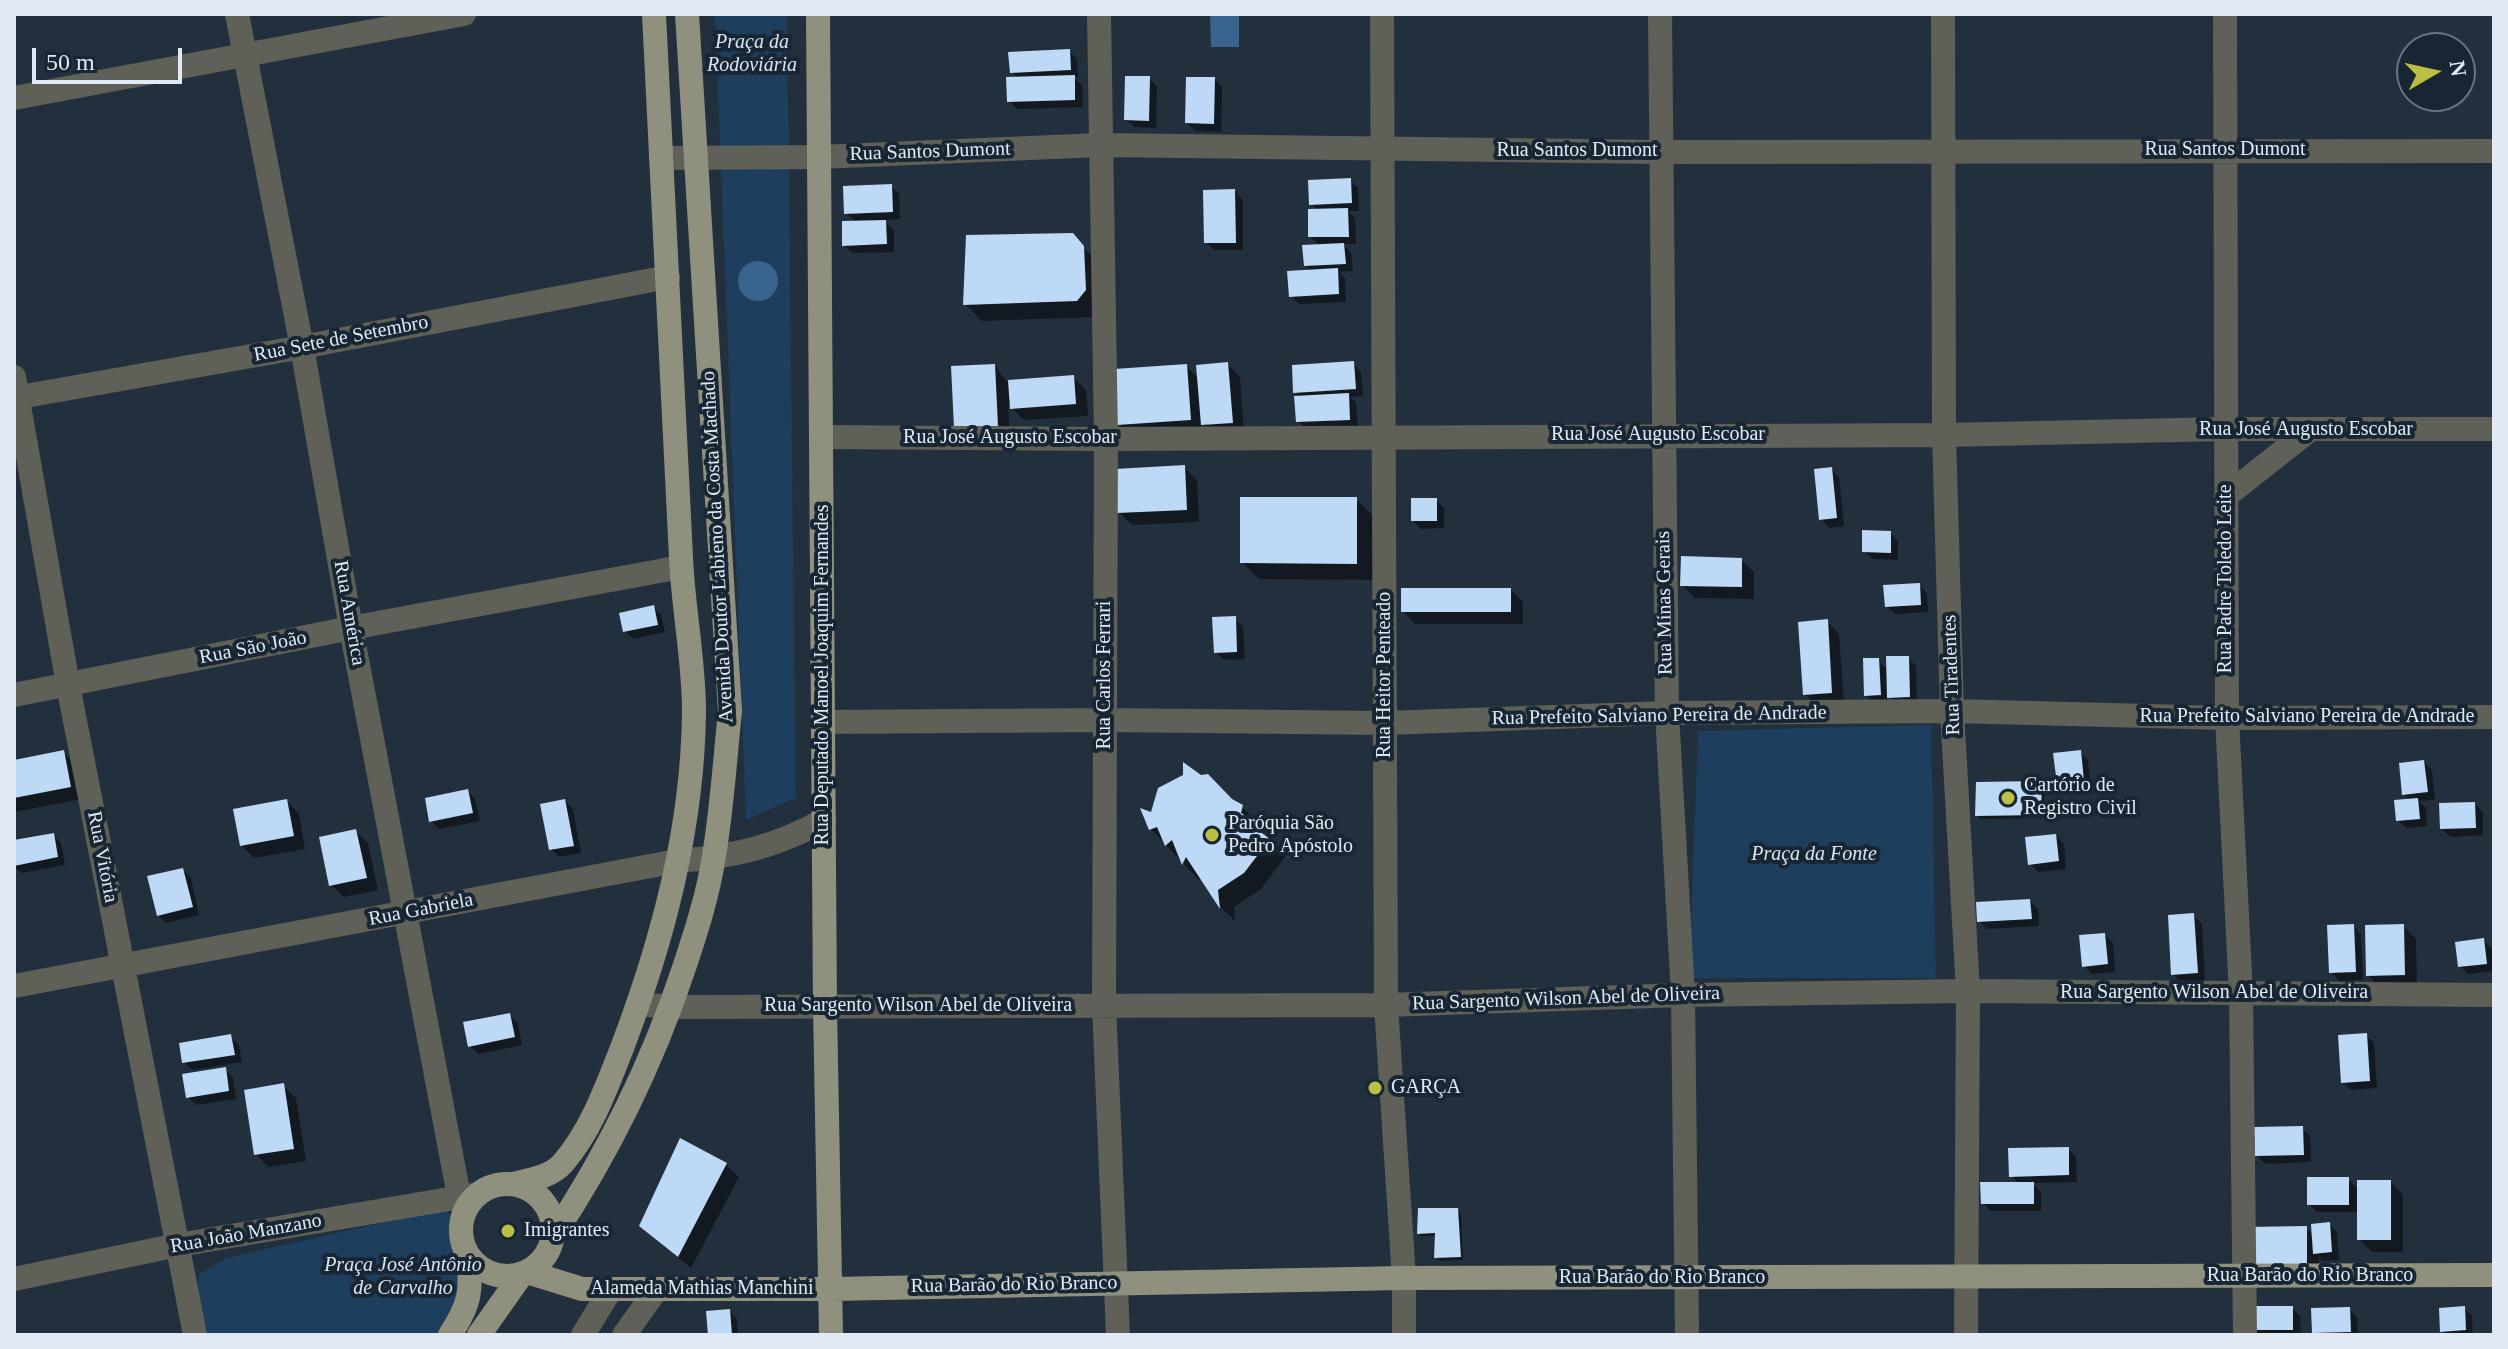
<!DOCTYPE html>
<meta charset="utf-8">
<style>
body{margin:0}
#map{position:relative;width:2508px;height:1349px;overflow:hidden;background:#22303e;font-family:Georgia,serif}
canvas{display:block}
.frame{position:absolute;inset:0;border:16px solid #e1eaf4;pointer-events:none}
.north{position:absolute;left:2396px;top:32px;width:80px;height:80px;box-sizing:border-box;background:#182634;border:2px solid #687481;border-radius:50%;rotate:81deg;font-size:22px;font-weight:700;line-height:32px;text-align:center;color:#e1eaf4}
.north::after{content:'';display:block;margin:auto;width:28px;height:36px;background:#bbc045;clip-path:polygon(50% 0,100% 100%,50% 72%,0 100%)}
.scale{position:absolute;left:32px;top:48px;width:150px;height:36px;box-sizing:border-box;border:4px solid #e1eaf4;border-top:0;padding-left:10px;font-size:24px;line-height:28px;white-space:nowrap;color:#e1eaf4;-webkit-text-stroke:6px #182634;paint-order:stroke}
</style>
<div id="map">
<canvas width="2508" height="1349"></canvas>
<div class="frame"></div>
<div class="north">N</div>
<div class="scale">50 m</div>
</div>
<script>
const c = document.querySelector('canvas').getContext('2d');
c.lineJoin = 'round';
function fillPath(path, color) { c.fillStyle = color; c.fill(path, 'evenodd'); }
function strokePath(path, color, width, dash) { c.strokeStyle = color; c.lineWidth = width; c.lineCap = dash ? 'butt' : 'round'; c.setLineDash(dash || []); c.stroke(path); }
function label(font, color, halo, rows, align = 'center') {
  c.font = font + ' Georgia,serif'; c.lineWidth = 8; c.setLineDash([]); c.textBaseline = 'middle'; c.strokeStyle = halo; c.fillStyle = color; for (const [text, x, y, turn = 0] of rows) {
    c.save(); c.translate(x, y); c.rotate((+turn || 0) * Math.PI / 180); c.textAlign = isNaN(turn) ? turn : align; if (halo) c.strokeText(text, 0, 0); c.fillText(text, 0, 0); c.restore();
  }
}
const green = new Path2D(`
 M715,14h72l9,784 -50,22z
 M1931,725l5,253h-247l9,-247z
 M443,1209l9,7 13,73 -7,19 -22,27h-230l-9,-44 2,-17 28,-16z`);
const water = new Path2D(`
 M1210,14h29v33h-28z
 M738 281a20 20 0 1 1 40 0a20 20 0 1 1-40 0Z`);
const shadow = new Path2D(`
 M1069,51l8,8 1,18 -4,1 8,7 1,22 -66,2 -8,-8 9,-22 -6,-7z
 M1149,78l8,8 -1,42 -22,-1 -8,-8z
 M1214,79l8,8 -1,45 -26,-1 -8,-8z
 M1350,180l8,8 1,23h-11l7,7 1,26h-13l8,9 2,18 -14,1 6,6 1,24 -47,2 -8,-8 21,-24 -6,-6 14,-20 -10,-10 8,-26 -7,-6z
 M891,186l8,8 1,25 -17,1 11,10v22l-42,1 -8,-8 13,-22 -11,-10z
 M1235,191l8,9v50h-29l-8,-8z
 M1072,235l28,30 -6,52 -112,4 -17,-17z
 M1353,363l8,9 2,24 -13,1 6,6 2,24 -52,2 -8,-8 3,-23 -6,-6z
 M1227,364l13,13 4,58 -29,2 -13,-13v8l-70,5 -13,-13 67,-58 13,13z
 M995,366l12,16 66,-5 13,13 2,26 -64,4 -16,-15 2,33 -41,2z
 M1184,467l13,13 2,42 -67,3 -13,-13z
 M1831,469l8,8 5,49 -15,2 -8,-9z
 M1356,499l17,17v64l-114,-1 -17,-17z
 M1436,500l8,8v20l-23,1 -8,-8z
 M1890,533l8,8v19l-26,-1 -8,-8z
 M1741,560l13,12v27l-59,-1 -13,-13z
 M1919,585l8,8 1,19 -33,2 -9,-8z
 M1511,590l12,12v22h-108l-12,-13z
 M653,607l8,8 4,17 -32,7 -8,-8z
 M1235,619l8,8 2,32 -21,1 -8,-8z
 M1827,621l12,13 5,71 -26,2 -13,-13z
 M1908,658l8,8 1,38 -20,1 -9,-10v8h-14l-8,-8 12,-35 10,10z
 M63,752l12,13 7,34 -68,13v-50z
 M2080,752l8,8 3,29 -24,3 -8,-8z
 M2424,762l8,8 3,30 -16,1 7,7 1,18 -21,2 -8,-8 12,-19 -6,-7z
 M2041,783l4,4 -2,31 -63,1 -3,-4z
 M467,791l8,8 5,22 -41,8 -8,-8z
 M287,801l12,13 6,35 -51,9 -13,-13z
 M565,801l8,8 8,44 -22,4 -8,-8z
 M1233,802l9,5 17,17 -1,3 27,30 -24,32 -27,18 1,14 -14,-14 -20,-31 -2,4 -48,-51 1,-15z
 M2475,804l8,8v23l-33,2 -8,-8z
 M355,831l13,12 10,47 -34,7 -13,-12z
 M53,835l8,8 4,22 -44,8 -7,-7v-23z
 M2056,836l8,8 2,25 -28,3 -8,-8z
 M183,870l8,8 8,37 -33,8 -8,-8z
 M2030,901l8,8 1,17 -52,3 -8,-8z
 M2193,915l9,9 3,57 -24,1 -8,-8z
 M2353,926l8,8 2,46 -24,1 -8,-9z
 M2403,926l13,13 1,48 -37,1 -12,-13z
 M2105,935l8,8 2,29 -23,2 -8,-8z
 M2484,941l8,8 2,22 -26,3 -8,-8z
 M509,1015l9,8 4,22 -44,9 -8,-8z
 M2366,1035l8,8 3,45 -26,2 -8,-8z
 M231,1037l8,8 3,17 -50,8 -8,-8z
 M225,1069l8,9 3,21 -40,6 -8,-8z
 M283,1086l13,12 10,63 -38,6 -12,-13z
 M2302,1128l8,8 1,26 -46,2 -8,-8z
 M2068,1149l8,8 1,25 -45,1 9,9v19h-50l-8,-8 37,-19 -9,-8z
 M726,1165l13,12 -48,91 -37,-30z
 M2348,1179l11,11 32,-8 12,13v57h-31l-13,-13v-27h-42l-8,-8z
 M1457,1210l4,4 2,46 -23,1 -3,-4v-21h-15l-3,-3z
 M2329,1224l8,8 2,28 -16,1 -4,-4v20h-58l45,-49 8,8z
 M2292,1308l8,8 1,19h-45l-5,-6z
 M2464,1308l8,8 1,19h-26l-5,-4z
 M2349,1309l8,8 1,18h-42l-2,-2z
 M729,1311l8,8 1,16h-28z`);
const building = new Path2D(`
 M1070,49l1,21 -61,3 -2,-21z
 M1075,75v25l-68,2 -1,-25z
 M1125,76h25l-1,45 -25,-1z
 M1186,77h29l-1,47 -29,-1z
 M1351,178l1,25 -43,2 -1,-25z
 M892,184l1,28 -49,2 -1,-28z
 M1235,189l1,54h-32l-1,-53z
 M1348,208l1,29h-41v-28z
 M886,220l1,24 -45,2v-25z
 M1073,233l11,13 2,44 -9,11 -114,4 3,-70z
 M1344,243l2,21 -42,2 -2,-21z
 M1338,268l1,26 -50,3 -2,-26z
 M1354,361l2,28 -63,4 -1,-28z
 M1228,362l5,61 -32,2 -5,-60z
 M995,364l3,62 -44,2 -3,-62z
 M1187,364l4,56 -74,5 -3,-56z
 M1074,375l2,29 -66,5 -2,-29z
 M1349,393l1,27 -54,2 -2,-26z
 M1185,465l2,45 -70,3 -2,-44z
 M1832,467l5,51 -18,2 -5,-51z
 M1240,497h117v67l-117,-1z
 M1411,498h26v23h-26z
 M1862,530l29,1v22l-29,-1z
 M1681,556l61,2v29l-62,-1z
 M1920,583l1,22 -36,2 -2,-22z
 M1401,588h110v24h-110z
 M654,605l4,20 -35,7 -4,-19z
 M1236,616l1,36 -23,1 -2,-36z
 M1828,619l4,74 -29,2 -5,-73z
 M1886,656h23l1,41 -23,1z
 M1863,658h16l2,37 -17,1z
 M64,750l7,37 -57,11v-38z
 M2081,750l3,31 -27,3 -4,-31z
 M2424,760l4,32 -26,3 -3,-32z
 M1183,762l18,13 7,-1 24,25 11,6 -2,8 16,10 1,7 12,9 -26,34 -26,17 2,19 -34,-52 -4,8 -10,-25 -7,6 -8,-19 -8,3 -9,-22 11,4 7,-24 25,-13z
 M2042,781l-1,34 -66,1 1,-34z
 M468,789l5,24 -44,9 -4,-24z
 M2418,798l2,21 -24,2 -2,-21z
 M287,799l7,37 -54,10 -7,-37z
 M565,799l9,47 -25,4 -9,-46z
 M2475,802l1,26 -36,1 -1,-26z
 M356,829l11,49 -38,8 -10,-49z
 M54,833l4,24 -44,9v-26z
 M2056,834l3,27 -31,4 -3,-28z
 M183,868l10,39 -36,9 -10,-40z
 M2030,899l2,20 -55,3 -1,-20z
 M2194,913l4,60 -27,2 -3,-60z
 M2354,924l2,48 -27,1 -2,-48z
 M2404,924l1,51 -39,1 -1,-51z
 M2105,933l3,31 -26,3 -3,-32z
 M2484,938l3,26 -29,3 -3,-25z
 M510,1013l5,24 -47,10 -5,-25z
 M2367,1033l3,48 -29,2 -3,-48z
 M231,1034l4,21 -53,8 -3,-20z
 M226,1067l3,24 -43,7 -4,-24z
 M284,1083l10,66 -40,6 -10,-65z
 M2303,1126l1,29 -49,1 -1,-29z
 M680,1138l47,25 -49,94 -39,-31z
 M2069,1147v28l-60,2 -1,-29z
 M2307,1177h42v28h-42z
 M2357,1180h34v60h-34z
 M1980,1182h54v22h-53z
 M1418,1208h40l3,49 -27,1 1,-25 -18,1z
 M2330,1222l2,30 -19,2 -2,-30z
 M2307,1226v39l-60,1 -1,-39z
 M2248,1306h45v24h-44z
 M2465,1306l1,24 -26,2 -1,-24z
 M2350,1307l1,25 -39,1 -1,-25z
 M730,1309l2,26h-24l-2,-24z`);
const minor = new Path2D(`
 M237,14l65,333 49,281 108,568 6,15
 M1099,14l7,425 -2,566 14,330
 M1382,14l4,991 18,273v57
 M1660,14l7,699 16,282 4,340
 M1943,14l1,421 8,276 16,280 -2,344
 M2225,14l2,704 14,276 4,341
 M14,98l450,-84
 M661,158l158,-1 281,-12 560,7 834,-1
 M14,377l54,308 127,650
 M14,398l288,-51 366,-70
 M822,437l284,2 838,-4 281,-6h269
 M2226,496l85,-67
 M14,695l337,-67 330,-61
 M824,722l280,-2 281,3 282,-10 285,-2 275,7 267,-1
 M14,986l663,-125c55,-4 99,-14 147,-41
 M638,1004l33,3 715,-2 297,-10 285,-4 526,4
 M14,1279l164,-34 301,-51
 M583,1335l28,-46
 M624,1335l33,-46`);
const major = new Path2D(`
 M818,14l7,992 6,329
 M513,1184c17,-4 38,-7 50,-21 28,-32 44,-77 59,-115 41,-108 71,-221 72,-337 0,-51 -11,-103 -13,-154 -9,-181 -18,-362 -27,-543
 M461 1230a46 46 0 1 1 92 0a46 46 0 1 1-92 0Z
 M553,1236c56,-84 99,-172 131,-268 12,-36 24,-73 30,-112 8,-48 11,-97 16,-145l-43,-697
 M527,1272l55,17h249l573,-11 1090,-3
 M450,1335c20,-31 23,-45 17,-82
 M479,1335l43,-61`);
const markers = [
 [2008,798,8,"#bbc045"],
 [1212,835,8,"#bbc045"],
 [1375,1088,8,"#bbc045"],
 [508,1231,8,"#bbc045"]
];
const parkNames = [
 ["Praça da",752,43],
 ["Rodoviária",752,66],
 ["Praça da Fonte",1814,855],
 ["Praça José Antônio",403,1266],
 ["de Carvalho",403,1289]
];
const streetNames = [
 ["Rua Santos Dumont",2225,150],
 ["Rua Santos Dumont",1577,151],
 ["Rua Santos Dumont",930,152,-2],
 ["Rua Sete de Setembro",341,339,-11],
 ["Rua José Augusto Escobar",2306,430],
 ["Rua José Augusto Escobar",1658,435],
 ["Rua José Augusto Escobar",1010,438],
 ["Avenida Doutor Labieno da Costa Machado",718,547,-93],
 ["Rua Padre Toledo Leite",2226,579,-90],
 ["Rua Minas Gerais",1665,603,-91],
 ["Rua América",349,613,80],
 ["Rua São João",253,648,-11],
 ["Rua Deputado Manoel Joaquim Fernandes",823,675,-90],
 ["Rua Carlos Ferrari",1105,675,-90],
 ["Rua Heitor Penteado",1385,675,-90],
 ["Rua Tiradentes",1952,675,-92],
 ["Rua Prefeito Salviano Pereira de Andrade",1659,716,-1],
 ["Rua Prefeito Salviano Pereira de Andrade",2307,717],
 ["Rua Vitória",102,857,79],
 ["Rua Gabriela",421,910,-11],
 ["Rua Sargento Wilson Abel de Oliveira",2214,993],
 ["Rua Sargento Wilson Abel de Oliveira",1566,999,-2],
 ["Rua Sargento Wilson Abel de Oliveira",918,1006],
 ["Rua João Manzano",246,1234,-10],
 ["Rua Barão do Rio Branco",2310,1276],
 ["Rua Barão do Rio Branco",1662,1278],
 ["Rua Barão do Rio Branco",1014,1285,-1],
 ["Alameda Mathias Manchini",702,1289]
];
const poiNames = [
 ["Cartório de",2024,786],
 ["Registro Civil",2024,809],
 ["Paróquia São",1228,824],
 ["Pedro Apóstolo",1228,847],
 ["GARÇA",1391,1088],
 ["Imigrantes",524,1231]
];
fillPath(green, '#1d3e5d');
fillPath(water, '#39648d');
fillPath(shadow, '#0007');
fillPath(building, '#bdd9f5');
strokePath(minor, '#5f6057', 24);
strokePath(major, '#8f917e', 24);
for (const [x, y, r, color] of markers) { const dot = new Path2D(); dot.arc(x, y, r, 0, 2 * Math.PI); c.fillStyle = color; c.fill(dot); strokePath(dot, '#182634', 3); }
label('italic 20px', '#d8e5f2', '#182634', parkNames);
label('20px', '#e1eaf4', '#182634', streetNames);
label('20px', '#e1eaf4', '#182634', poiNames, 'left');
</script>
